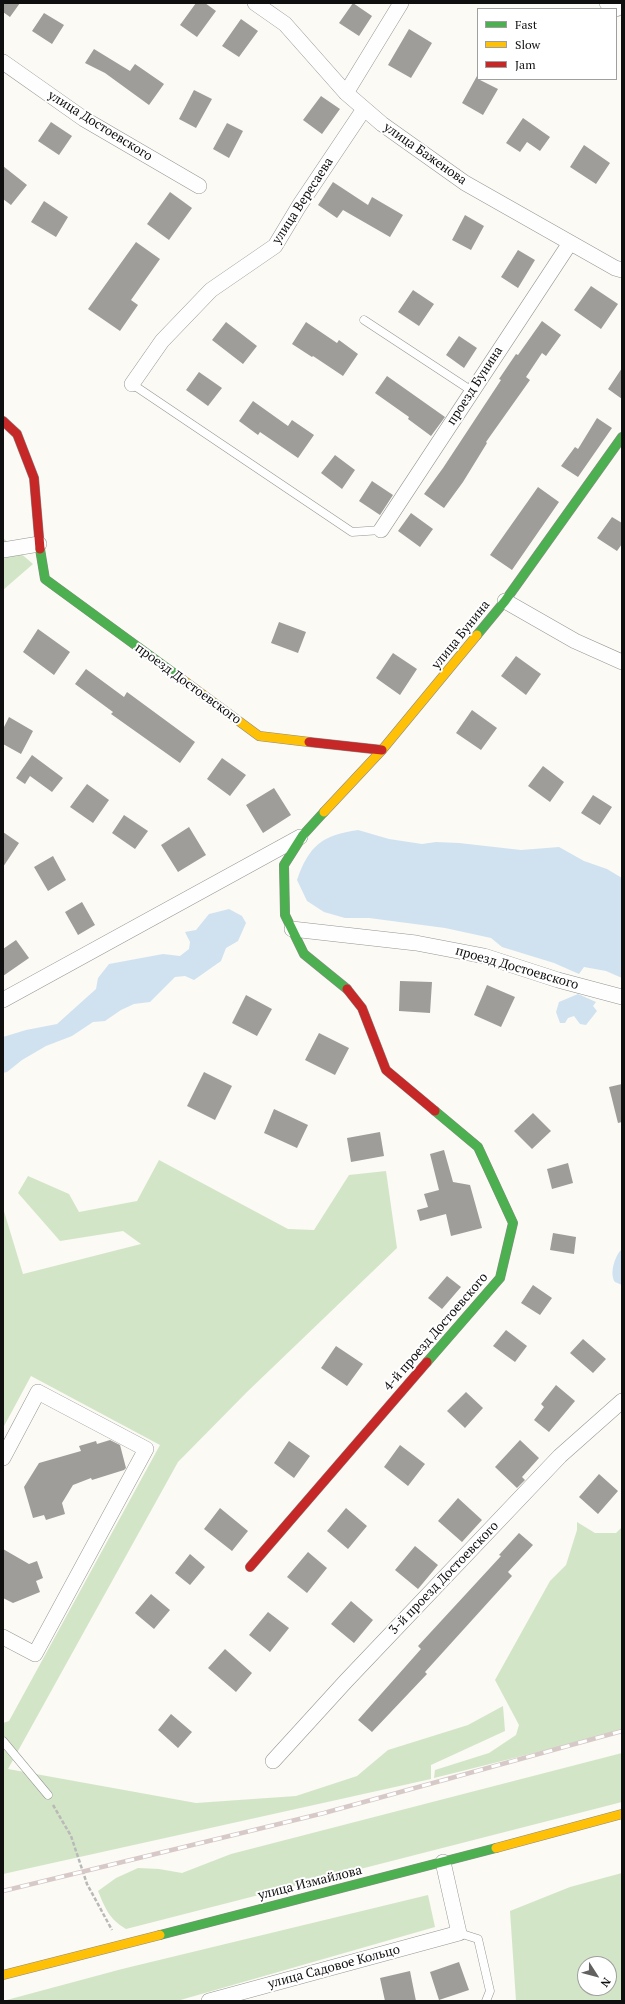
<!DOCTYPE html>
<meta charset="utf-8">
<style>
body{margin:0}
#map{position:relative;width:625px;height:2004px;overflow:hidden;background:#fbfaf5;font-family:"PT Serif",serif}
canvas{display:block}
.frame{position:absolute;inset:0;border:4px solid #0f0f0f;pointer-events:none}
.legend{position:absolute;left:477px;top:8px;width:140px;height:72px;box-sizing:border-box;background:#fff;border:1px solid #9f9f9f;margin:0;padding:5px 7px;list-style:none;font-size:12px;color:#0f0f0f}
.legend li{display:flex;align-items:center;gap:8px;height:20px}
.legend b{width:20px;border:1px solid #9f9f9f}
.north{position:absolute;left:577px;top:1956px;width:40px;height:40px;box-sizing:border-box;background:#fff;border:1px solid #9f9f9f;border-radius:50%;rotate:126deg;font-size:11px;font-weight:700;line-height:16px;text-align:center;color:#0f0f0f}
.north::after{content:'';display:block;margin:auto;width:14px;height:18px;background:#626160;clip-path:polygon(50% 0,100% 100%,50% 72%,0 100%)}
</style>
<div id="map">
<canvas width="625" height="2004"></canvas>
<div class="frame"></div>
<ul class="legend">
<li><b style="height:5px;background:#4caf50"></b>Fast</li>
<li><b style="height:5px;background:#ffc107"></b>Slow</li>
<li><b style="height:5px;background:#c62828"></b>Jam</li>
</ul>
<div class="north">N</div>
</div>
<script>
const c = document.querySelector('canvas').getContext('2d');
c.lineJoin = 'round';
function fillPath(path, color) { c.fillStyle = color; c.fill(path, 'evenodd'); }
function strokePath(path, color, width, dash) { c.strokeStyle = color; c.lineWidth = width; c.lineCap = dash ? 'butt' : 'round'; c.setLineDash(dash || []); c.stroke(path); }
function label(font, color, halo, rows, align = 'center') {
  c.font = font + ' "PT Serif",serif'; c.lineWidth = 4; c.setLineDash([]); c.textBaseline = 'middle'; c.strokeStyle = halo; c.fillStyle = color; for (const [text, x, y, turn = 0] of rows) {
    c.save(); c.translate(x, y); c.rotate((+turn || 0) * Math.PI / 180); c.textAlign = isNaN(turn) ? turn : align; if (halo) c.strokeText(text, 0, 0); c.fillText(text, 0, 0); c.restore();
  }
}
const forest = new Path2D(`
 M3,538l30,26 -30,26z
 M159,1160l129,69 26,1 35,-55 37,-4 11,77 -150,144 -69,70 -170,307 188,34 100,-7 61,-20 31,-26 80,-25 35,-19 2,25 -74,34v14l-428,95v-151l6,-2 151,-276 -129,-69 -28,52v-220l20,66 118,-30 -18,-13 -63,10 -42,-48 10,-17 41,18 10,18 58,-11z
 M577,1522l18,11h21l6,-6v204l-188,47 1,-8 54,-17 27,-18 3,-10 -24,-45 55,-99 16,-16 11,-35z
 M622,1753v49l-496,127c-17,-10 -21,-21 -28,-38l18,-13 22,-10 21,1 23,4 49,-19z
 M622,1873v128h-106l-6,-90 60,-24zM585,1964h24v24h-24z
 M428,1895l7,32 -258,74h-174l119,-32z`);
const water = new Path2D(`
 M358,830l31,9 33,5 14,-2 23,1 62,7 38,-3 25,14 23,8 15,9v100l-16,-7 -22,-4 -5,7 -25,-11 -52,-16 -11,-9 -46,-10 -76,-10h-24l-21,-6 -17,-11 -10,-21c12,-35 26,-45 61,-50z
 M229,909l13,7 4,7 -8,18 -12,7 -5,13 -27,19 -9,-4 -10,1 -25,25 -16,2 -13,6 -16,11 -12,1 -21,14 -26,10 -24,14 -15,12 -4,1v-36l23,-7 31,-6 39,-35 2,-11 11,-14 54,-10 17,2 9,-7 1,-7 -5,-10 11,-2 13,-16z
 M578,994l18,8 -3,4 4,5 -11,14 -6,-1 -6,-8 -6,2 -3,5h-5l-4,-11 3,-10z
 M622,1249v36l-7,-3c-6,-8 0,-27 7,-33z`);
const building = new Path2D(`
 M3,3h17l-10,14 -7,-5z
 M196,3h9l11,8 -19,26 -17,-12z
 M353,3l19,13 -13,20 -20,-13z
 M44,13l20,12 -12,19 -20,-13z
 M241,19l17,12 -19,26 -17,-11z
 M409,29l23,14 -21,35 -23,-13z
 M94,49l36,22 5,-7 29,20 -15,21 -44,-32 -20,-10z
 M477,76l1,3 20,10 -15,26 -21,-12z
 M194,90l18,9 -16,29 -17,-9z
 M321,96l19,13 -18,25 -19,-14z
 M523,118l27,19 -10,14 -13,-9 -7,10 -14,-9z
 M51,122l21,14 -13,19 -21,-14z
 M227,123l16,8 -14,27 -16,-9z
 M584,145l26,18 -14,21 -26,-17z
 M3,166l24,19 -16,20 -8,-6z
 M333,182l35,23 4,-8 31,18 -13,22 -47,-27 -6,8 -19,-13z
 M170,192l22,16 -23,32 -22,-16z
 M44,201l24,16 -12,20 -25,-15z
 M465,215l19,11 -13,24 -19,-10z
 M136,242l24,17 -29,41 7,5 -18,26 -32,-22z
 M518,250l17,10 -17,28 -17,-11z
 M591,286l27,18 -17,25 -27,-19z
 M413,290l21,14 -15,22 -21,-14z
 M542,321l19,14 -15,21 -4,-3 -16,24 4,3 -44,62 1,1 -24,39 -19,26 -20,-14 19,-26 58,-88 -2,-1 17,-25 2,1z
 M226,322l31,24 -14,18 -31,-24z
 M306,322l31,21 2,-3 19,14 -15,22 -30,-20 -1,1 -20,-13z
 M459,336l18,12 -13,20 -18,-13z
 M622,368v31l-14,-10z
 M199,372l23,16 -14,18 -22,-16z
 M387,376l58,41 -14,19 -23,-17 1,-2 -34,-24z
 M253,401l35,25 4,-6 22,15 -16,23 -38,-26 -2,3 -19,-14z
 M597,418l15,10 -34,49 -17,-11 14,-19 3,2z
 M335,455l20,15 -13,19 -21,-16z
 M372,481l21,14 -13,20 -21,-14z
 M538,487l21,15 -47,68 -22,-15z
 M411,513l22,16 -13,18 -22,-16z
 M612,517l10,6v21l-5,7 -20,-13z
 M279,622l27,10 -8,21 -27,-10z
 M38,629l32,23 -16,23 -31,-23z
 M393,653l24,16 -17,26 -24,-17z
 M516,656l25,18 -15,21 -25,-19z
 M86,669l38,28 3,-5 68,50 -15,21 -69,-49 2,-2 -38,-28z
 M472,710l25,18 -16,22 -25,-17z
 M9,717l24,14 -12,23 -18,-10v-15z
 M32,755l31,23 -11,14 -22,-16 -5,8 -9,-6z
 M222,758l24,17 -16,21 -23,-17z
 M543,766l21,16 -14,20 -22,-16z
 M87,784l22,16 -16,23 -23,-16z
 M274,788l17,27 -28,18 -17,-28z
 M593,795l19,12 -12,18 -19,-12z
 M124,815l24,16 -13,18 -23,-16z
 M189,827l17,28 -28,17 -17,-27z
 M3,832l16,11 -16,24z
 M53,856l13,24 -18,11 -14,-24z
 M82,902l13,23 -17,10 -13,-23z
 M16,940l13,18 -26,18v-27z
 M400,981l32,1 -2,31 -31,-2z
 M487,985l28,12 -14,30 -27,-12z
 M246,995l26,14 -15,27 -25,-13z
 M319,1033l30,15 -14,27 -30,-15z
 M204,1072l28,14 -17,34 -28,-14z
 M622,1084v38l-4,1 -9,-36z
 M274,1109l34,16 -11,23 -33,-15z
 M533,1113l18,18 -19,18 -18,-18z
 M380,1132l4,24 -33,6 -4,-24z
 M444,1150l9,32 17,3 12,43 -31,8 -5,-22 -26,7 -3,-11 11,-3 -4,-13 15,-4 -9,-36z
 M568,1163l5,20 -21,6 -5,-20z
 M553,1233l23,4 -2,17 -24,-4z
 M447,1276l14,11 -19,22 -14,-11z
 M533,1285l19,13 -12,17 -19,-12z
 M506,1330l21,16 -12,16 -22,-16z
 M583,1339l23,20 -13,14 -23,-20z
 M336,1346l27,18 -16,22 -26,-18z
 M556,1385l19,16 -26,31 -15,-12 10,-13 -3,-3z
 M466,1392l17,16 -18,20 -18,-17z
 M110,1440l10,5 6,23 -2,2 -32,10 -1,-2 -18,7 -11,18 3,11 -19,6 -2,-5 -11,3 -9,-31 15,-24 42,-12 -2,-5 17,-5 1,3z
 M520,1440l19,18 -17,19 3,3 -8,8 -22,-21z
 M289,1441l21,15 -16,22 -20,-15z
 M400,1445l25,19 -17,22 -24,-19z
 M599,1474l19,17 -20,23 -19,-17z
 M458,1498l24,22 -20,22 -24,-21z
 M220,1508l28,23 -16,20 -28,-22z
 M346,1508l21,18 -19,23 -21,-18z
 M519,1533l14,12 -25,27 4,4 -87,96 2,2 -55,58 -14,-12 63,-71 -3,-3 83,-90 -2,-1z
 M415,1546l23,19 -20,24 -23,-19z
 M3,1549l26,15 8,-3 6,17 -7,3 4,11 -27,11 -10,-5z
 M308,1552l19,16 -20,25 -20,-16z
 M190,1554l15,13 -15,18 -15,-12z
 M151,1594l19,16 -16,19 -19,-16z
 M351,1601l22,19 -19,23 -23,-19z
 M268,1612l21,16 -19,24 -21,-17z
 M225,1649l27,24 -16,19 -28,-24z
 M171,1714l21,18 -14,16 -20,-18z
 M459,1962l10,28 -30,10 -9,-28z
 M410,1971l6,30h-31l-5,-23z`);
const path = new Path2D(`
 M53,1805l18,31 16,48 25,46`);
const lane = new Path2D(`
 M364,320l108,71
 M132,384l220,148 29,-2
 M3,1741l45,54
 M459,1933l19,6 12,52 -4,10`);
const street = new Path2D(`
 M255,3l30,21 61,69 36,31 83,59 150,85 7,2
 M607,3l9,6
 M3,62l81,57 115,67
 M346,93l55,-90
 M132,384l30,-43 49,-51 64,-44 24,-40 65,-97
 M381,530l189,-287
 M3,550l36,-6
 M505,601l70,40 47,21
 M292,929l124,14 68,13 74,24 64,17
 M3,1000l297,-163
 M3,1458l35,-66 108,57 -111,205 -32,-17
 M273,1761l73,-80 214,-225 62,-55
 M209,2001l250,-68 -16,-71`);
const fast = new Path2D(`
 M40,549l5,30 134,98
 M477,635l28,-34 117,-164
 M324,812l-21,23 -19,30 1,50 19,39 43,35
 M427,1362l73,-84 13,-55 -35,-76 -43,-36
 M160,1935l336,-87`);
const slow = new Path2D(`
 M179,677l80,59 50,6
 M324,812l58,-62 95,-115
 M496,1848l126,-34
 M3,1975l157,-40`);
const jam = new Path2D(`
 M3,421l14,13 17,44 6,71
 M309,742l73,8
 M347,989l15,19 24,62 49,41
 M250,1567l177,-205`);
const rail = new Path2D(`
 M3,1891l321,-78 298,-82`);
const streetNames = [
 ["улица Достоевского",100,126,32],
 ["улица Баженова",425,154,35],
 ["улица Вересаева",303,201,-57],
 ["проезд Бунина",475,386,-57],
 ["улица Бунина",461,635,-51],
 ["проезд Достоевского",188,684,36],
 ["проезд Достоевского",517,968,16],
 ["4-й проезд Достоевского",436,1332,-49],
 ["3-й проезд Достоевского",444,1578,-46],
 ["улица Измайлова",310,1883,-14],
 ["улица Садовое Кольцо",334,1967,-15]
];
fillPath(forest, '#d3e5c7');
fillPath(water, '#d0e2f0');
fillPath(building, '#9f9d9a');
strokePath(lane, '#959593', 9);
strokePath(street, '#959593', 16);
strokePath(fast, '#8c8b89', 10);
strokePath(slow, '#8c8b89', 10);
strokePath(jam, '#8c8b89', 10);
strokePath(path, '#b9b9b8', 2.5, [4, 2]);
strokePath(lane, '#fefefe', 8);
strokePath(street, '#fefefe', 15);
strokePath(fast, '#4caf50', 9);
strokePath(slow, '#ffc107', 9);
strokePath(jam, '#c62828', 9);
strokePath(rail, '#d6c9c7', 4.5);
strokePath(rail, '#fff', 3, [9]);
label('13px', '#0f0f0f', '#fff', streetNames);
</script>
